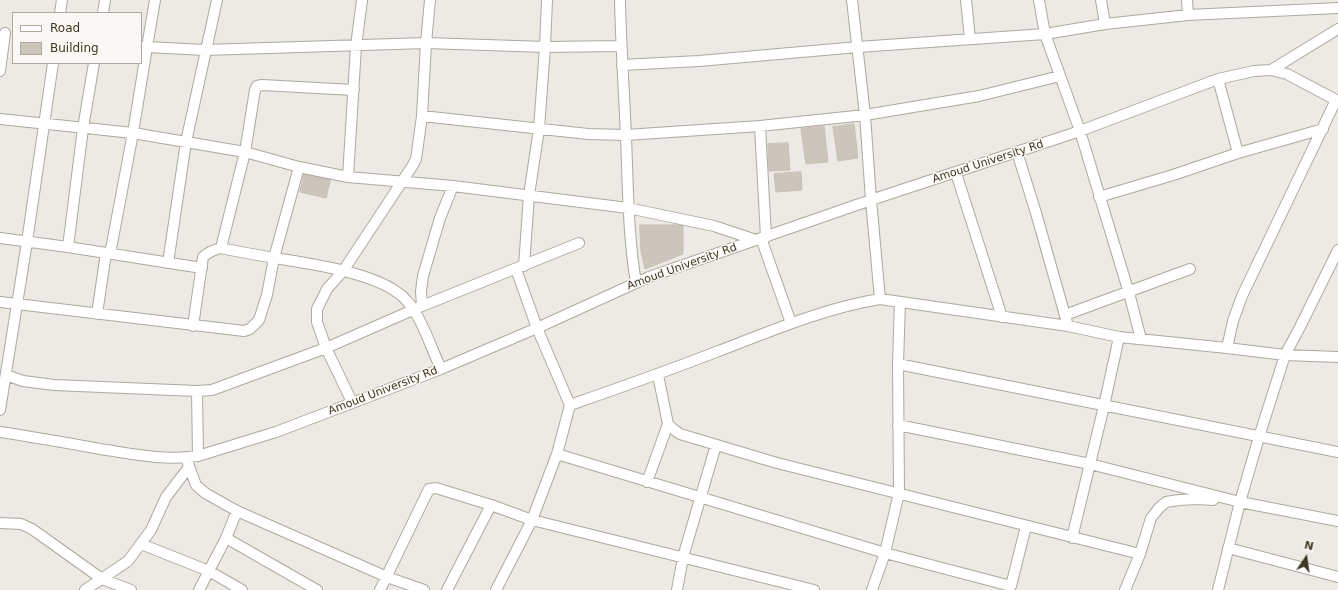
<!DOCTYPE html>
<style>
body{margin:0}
#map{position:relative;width:1338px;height:590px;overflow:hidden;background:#ede9e4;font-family:"DejaVu Sans",sans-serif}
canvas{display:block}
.legend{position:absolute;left:12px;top:12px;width:130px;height:52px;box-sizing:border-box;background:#faf7f4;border:1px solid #afaaa0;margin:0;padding:5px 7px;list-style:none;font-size:12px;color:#3f3723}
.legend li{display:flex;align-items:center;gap:8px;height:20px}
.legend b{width:20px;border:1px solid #afaaa0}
.north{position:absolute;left:1286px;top:538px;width:40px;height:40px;-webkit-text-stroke:3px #faf7f4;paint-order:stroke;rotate:13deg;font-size:11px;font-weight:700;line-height:16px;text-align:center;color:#3f3723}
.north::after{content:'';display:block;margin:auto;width:14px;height:18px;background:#3f3723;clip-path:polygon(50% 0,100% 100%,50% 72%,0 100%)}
</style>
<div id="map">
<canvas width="1338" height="590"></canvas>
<ul class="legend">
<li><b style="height:5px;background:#fff"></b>Road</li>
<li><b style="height:11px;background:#cbc5bc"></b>Building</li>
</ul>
<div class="north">N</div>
</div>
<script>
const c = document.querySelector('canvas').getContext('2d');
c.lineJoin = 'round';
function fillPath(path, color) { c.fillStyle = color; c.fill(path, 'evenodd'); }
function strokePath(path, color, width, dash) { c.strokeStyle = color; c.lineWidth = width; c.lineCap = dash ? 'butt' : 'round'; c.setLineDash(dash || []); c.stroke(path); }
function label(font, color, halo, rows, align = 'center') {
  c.font = font + ' "DejaVu Sans",sans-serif'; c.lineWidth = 3; c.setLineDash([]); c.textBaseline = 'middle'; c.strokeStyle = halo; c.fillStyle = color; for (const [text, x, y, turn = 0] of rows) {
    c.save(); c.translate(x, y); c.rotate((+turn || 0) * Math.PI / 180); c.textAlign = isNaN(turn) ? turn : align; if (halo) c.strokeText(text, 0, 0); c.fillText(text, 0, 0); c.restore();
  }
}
const building = new Path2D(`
 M854,124l4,34 -20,3 -5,-34z
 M824,126l4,36 -22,2 -5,-35z
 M788,143l2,27 -21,1 -1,-27z
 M305,172l26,6 -5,20 -26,-6z
 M801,172l1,18 -26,2 -2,-18z
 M640,225h43v29l-38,15 -4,-18z`);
const minor = new Path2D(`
 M620,0c1,46 4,91 6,137 2,48 2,98 10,146
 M852,0l13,115 6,85 9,99
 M966,0l4,39
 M1039,0l6,34 35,97 49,162 12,46
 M1101,0l4,24
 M1187,0l1,15
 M60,13l2,-13
 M103,13l2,-13
 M141,47h6l8,-47
 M622,65l77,-4 159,-14 187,-13 60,-10 83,-9 150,-7
 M1271,70l67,-41
 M0,71l5,-38
 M1218,79l20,74
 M422,116l166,18 38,1 134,-9 105,-11 114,-19 81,-20
 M0,119l133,14 53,9 59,10 54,15 49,10 105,9 175,22 86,18 42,14
 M760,126l6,111
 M1017,152l19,61 32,113
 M956,173l46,144
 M348,177l8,-131 6,-46
 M1099,197l74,-22 65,-22 85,-24
 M0,238l68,9 134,21
 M761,238l30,85
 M68,247l15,-119 11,-65
 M221,248l24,-96 10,-62 2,-4 5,-1 92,5
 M110,254l23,-121 14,-86 58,3 221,-7 119,4 76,-1
 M168,263l18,-121 31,-142
 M524,266l5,-71 10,-66 6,-82 2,-47
 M0,302l244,29 6,-2 9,-9 8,-25 7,-37 25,-91
 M422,306l-1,-15 2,-15 17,-58 13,-32
 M97,314l9,-61
 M1065,315l125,-46
 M193,326l10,-69c5,-5 10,-7 18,-9 18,4 36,7 54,10 36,6 108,15 132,43 14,15 25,49 34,68
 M1227,348l6,-27 9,-25 94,-196
 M898,364l440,88
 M6,375l17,6 31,4 143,6 15,-1 114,-42 96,-42 157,-63
 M197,391l1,65
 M352,402l-26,-54 -9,-26v-13l10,-20 16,-18 70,-106 3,-6 6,-43 4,-73 4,-43
 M570,405c49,-17 97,-34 146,-53 53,-20 108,-44 164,-53l188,27 51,11 108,11 58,7 53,2
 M0,410l27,-168 26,-179
 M668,424l5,5 7,5 97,29 363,91
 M898,425l192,39 150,38 98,19
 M0,432c33,5 67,11 100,17 33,5 65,12 98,7l78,-24 165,-63 96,-41 112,-51 222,-77 209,-69 138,-52 36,-8 17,-1 16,4 51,27
 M557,454l328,99 126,33 15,-60
 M186,458l10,27 9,8 32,18 150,66 37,13
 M647,482l21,-58 -10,-49
 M0,523l21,1 11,5 70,50 29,11
 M226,538l91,52
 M1072,538l32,-132 15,-69
 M141,544l68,27 33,19
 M1228,548l110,29
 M85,590l43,-29 23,-31 15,-33 23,-30
 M199,590l27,-52 11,-27
 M380,590l49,-101 7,-1 55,17 41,15 282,70
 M447,590l44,-85
 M496,590l36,-70 25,-66 13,-49 -33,-77 -21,-59
 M677,590l6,-33 33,-112
 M872,590l13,-37 14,-60 -1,-129 2,-62
 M1125,590l15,-36 11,-36 8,-10 7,-6 13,-2 18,-1 16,1
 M1218,590l22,-88 19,-65 26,-82 15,-28 38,-77`);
const streetNames = [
 ["Amoud University Rd",988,162,-18],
 ["Amoud University Rd",682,267,-20],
 ["Amoud University Rd",383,391,-21]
];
fillPath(building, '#cbc5bc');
strokePath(building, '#c7c0b6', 1);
strokePath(minor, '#aea99f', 12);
strokePath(minor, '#fff', 10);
label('11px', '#3f3723', '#faf7f4', streetNames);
</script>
